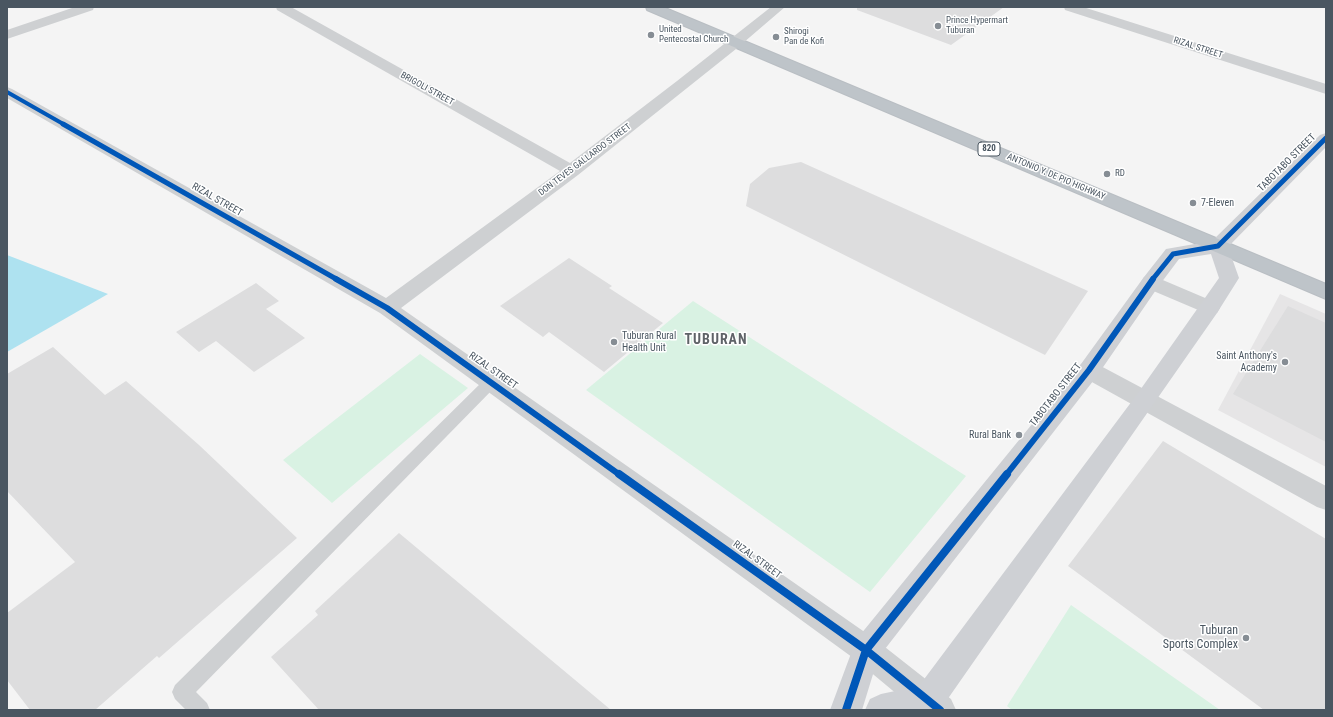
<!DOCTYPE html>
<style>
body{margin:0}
#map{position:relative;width:1333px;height:717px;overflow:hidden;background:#f4f4f4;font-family:"Roboto Condensed",sans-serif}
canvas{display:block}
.frame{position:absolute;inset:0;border:8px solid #4a5661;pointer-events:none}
</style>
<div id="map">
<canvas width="1333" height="717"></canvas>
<div class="frame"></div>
</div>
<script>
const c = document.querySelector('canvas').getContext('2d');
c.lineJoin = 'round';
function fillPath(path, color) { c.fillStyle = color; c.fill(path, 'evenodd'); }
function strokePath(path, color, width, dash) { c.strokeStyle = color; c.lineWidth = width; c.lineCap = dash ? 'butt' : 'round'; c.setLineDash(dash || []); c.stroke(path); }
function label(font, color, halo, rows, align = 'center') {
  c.font = font + ' "Roboto Condensed",sans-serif'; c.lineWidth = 3; c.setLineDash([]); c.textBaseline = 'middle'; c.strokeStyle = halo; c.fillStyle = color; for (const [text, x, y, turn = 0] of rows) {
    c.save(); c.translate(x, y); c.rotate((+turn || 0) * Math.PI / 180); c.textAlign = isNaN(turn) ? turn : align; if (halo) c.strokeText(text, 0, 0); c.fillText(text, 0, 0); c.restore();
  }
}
const education = new Path2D(`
 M1280,294l46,20v153l-108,-57z`);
const green = new Path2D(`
 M693,301l273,175 -96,116 -284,-202z
 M420,354l48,34 -136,115 -49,-43z
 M1071,605l149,105h-208l-5,-4z`);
const water = new Path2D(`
 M7,255l101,39 -101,58z`);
const building = new Path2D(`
 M857,7h147l-53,38 -94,-35z
 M801,162l287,129 -43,64 -299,-149 4,-22 19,-16z
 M569,258l43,28 -3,2 54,35 -59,49 -55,-40 -6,5 -43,-31z
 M256,283l23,18 -13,8 39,29 -51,34 -38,-31 -17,11 -23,-20z
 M1288,306l38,17v119l-93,-48z
 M53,347l52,48 21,-14 73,64 98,93 -138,120 -2,-2 -62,54h-65l-23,-30v-67l68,-51 -68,-71v-117z
 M1163,441l163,98v171h-62l-196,-144z
 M399,533l212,177h-292l-48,-53 47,-42 -3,-4z`);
const lane = new Path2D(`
 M491,376l5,2 2,4 -2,4 -300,306 11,11 3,7h-24l-11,-11 -3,-7 3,-7 311,-307z`);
const street = new Path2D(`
 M75,7h19l-1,3 -86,29v-9z
 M276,7h15l279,156 107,-82 94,-74h14l-49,42 -158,126 -177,133 475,332 75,59 5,11h-40l-60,-50 -476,-347 -373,-215v-11l5,2 374,209 174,-127 -283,-161z
 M1064,7h19l243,77v10l-261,-84z
 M1151,275l66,28 3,5 -3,5 -7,2 -66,-28 -3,-5 3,-5z
 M1089,361l8,3 229,122v24l-9,-3 -236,-131 -3,-6 3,-6z`);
const secondary = new Path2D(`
 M1326,133v14l-98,100 11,31 -22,35 -277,397h-75l5,-11 11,-5 38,-8 219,-293 81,-115 -8,-24 -32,5 -21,28 -61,89 -219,282 -16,52h-32l26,-70 225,-276 63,-87 22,-28 46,-8 108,-106z`);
const highway = new Path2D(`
 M646,7h17l663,277v15l-679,-289z`);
const cyclewayFar3 = new Path2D(`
 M7,92l58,33`);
const cyclewayFar2 = new Path2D(`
 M63,124l275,156
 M1152,280l21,-26 45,-8 108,-108`);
const cyclewayFar1 = new Path2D(`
 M336,279l51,29 233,167
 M1006,475l83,-105 64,-91`);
const cycleway = new Path2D(`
 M619,474l247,176 74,60
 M846,710l20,-60 141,-176`);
const markers = [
 [938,26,4,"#868d94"],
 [651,35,4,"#868d94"],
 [776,37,4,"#868d94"],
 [1107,174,4,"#868d94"],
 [1193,203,4,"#868d94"],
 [614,342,4,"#868d94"],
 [1285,362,4,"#868d94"],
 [1019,435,4,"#868d94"],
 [1246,638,4,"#868d94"]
];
const farPoinames = [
 ["Prince Hypermart",946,21],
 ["Tuburan",946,31],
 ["United",659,30],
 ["Pentecostal Church",659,40],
 ["Shirogi",784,32],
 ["Pan de Kofi",784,42],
 ["RD",1115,174]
];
const farStreetnames = [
 ["RIZAL STREET",1198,48,18],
 ["BRIGOLI STREET",427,89,29],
 ["DON TEVES GALLARDO STREET",585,160,-37],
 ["ANTONIO Y. DE PIO HIGHWAY",1056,177,23]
];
const shields = [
 [989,149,22]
];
const shieldNames = [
 ["820",989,149]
];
const streetNames = [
 ["TABOTABO STREET",1287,163,-45],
 ["RIZAL STREET",217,200,30],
 ["RIZAL STREET",493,371,35],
 ["TABOTABO STREET",1056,395,-52],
 ["RIZAL STREET",757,560,36]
];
const poiNames = [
 ["7-Eleven",1201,203],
 ["Tuburan Rural",622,336],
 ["Health Unit",622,348],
 ["Saint Anthony's",1277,356,"right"],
 ["Academy",1277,368,"right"],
 ["Rural Bank",1011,435,"right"]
];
const nearPoinames = [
 ["Tuburan",1238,631],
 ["Sports Complex",1238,645]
];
const districtNames = [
 ["TUBURAN",716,340]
];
fillPath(education, '#e6e5e6');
fillPath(green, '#d9f2e3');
fillPath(water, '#aee2f0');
fillPath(building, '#ddddde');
strokePath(highway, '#b9bec3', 2);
fillPath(lane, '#ced0d2');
fillPath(street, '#ced0d2');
fillPath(secondary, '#ced0d4');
fillPath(highway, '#bec4c9');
strokePath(cyclewayFar3, '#0057b8', 4);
strokePath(cyclewayFar2, '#0057b8', 5);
strokePath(cyclewayFar1, '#0057b8', 6);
strokePath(cycleway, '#0057b8', 8);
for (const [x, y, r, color] of markers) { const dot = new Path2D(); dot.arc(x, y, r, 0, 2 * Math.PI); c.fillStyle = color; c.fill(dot); strokePath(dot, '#fff', 1.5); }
label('9px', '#4a5661', '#fff', farPoinames, 'left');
label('9px', '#4a5661', '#fff', farStreetnames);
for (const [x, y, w] of shields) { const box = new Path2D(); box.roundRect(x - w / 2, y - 7, w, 14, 3); c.fillStyle = '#fff'; c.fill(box); strokePath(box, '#4a5661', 1); }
label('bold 9px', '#4a5661', null, shieldNames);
label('10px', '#4a5661', '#fff', streetNames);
label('10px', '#4a5661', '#fff', poiNames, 'left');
label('12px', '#4a5661', '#fff', nearPoinames, 'right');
c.letterSpacing = '1px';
label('bold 14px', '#5f6368', '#fff', districtNames);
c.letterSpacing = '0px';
</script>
